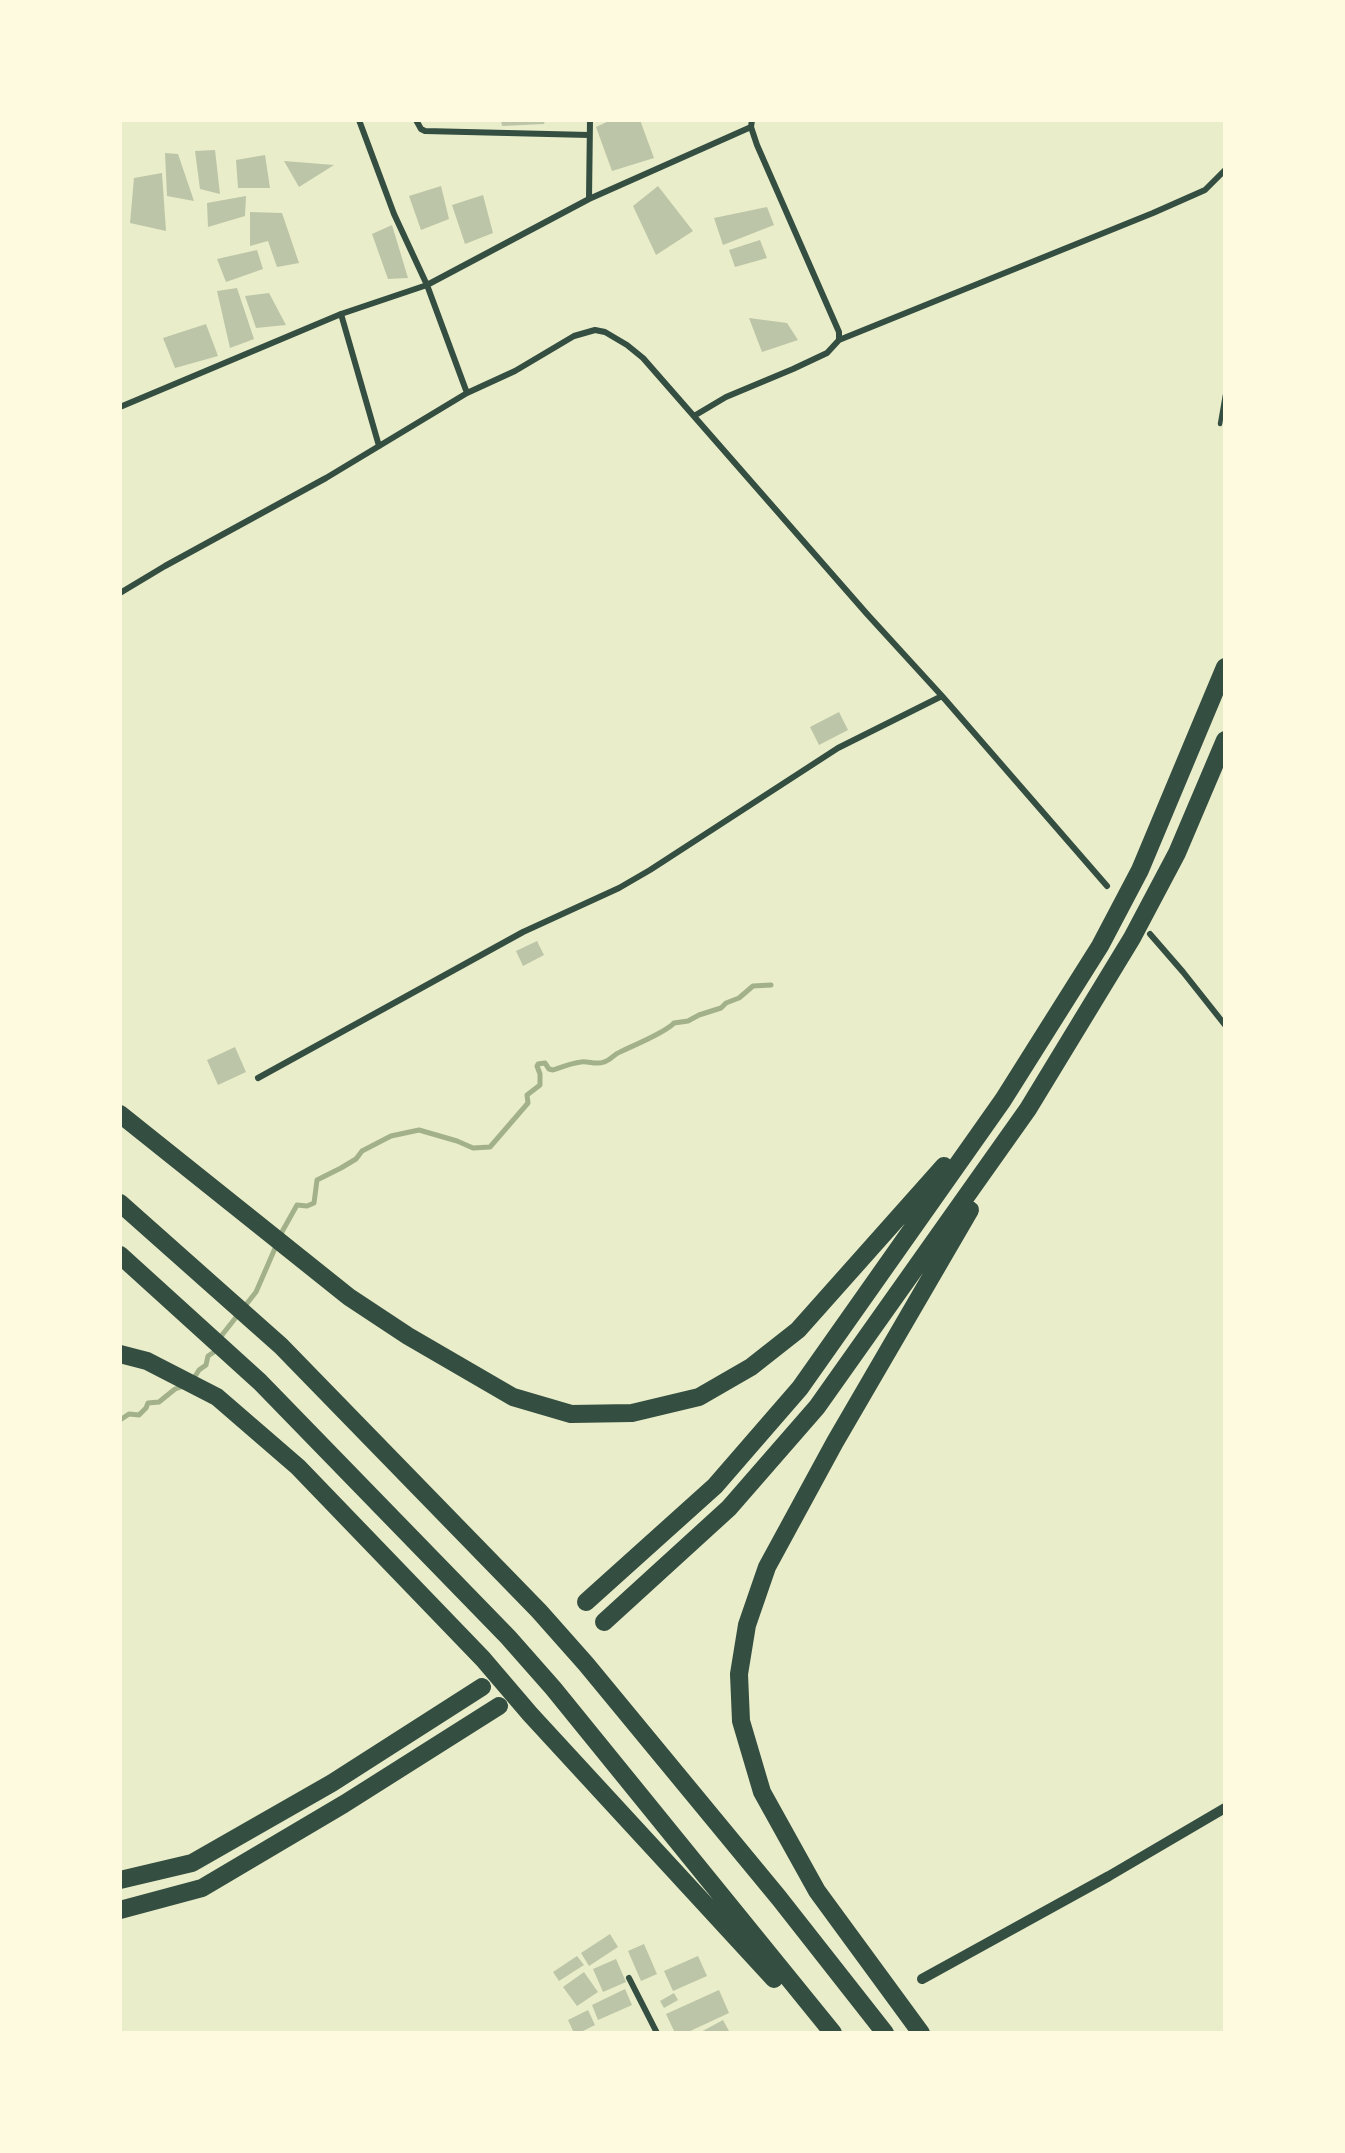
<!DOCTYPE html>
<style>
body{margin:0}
#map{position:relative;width:1345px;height:2153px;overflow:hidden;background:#e9edc9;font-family:"Exo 2",sans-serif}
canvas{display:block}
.frame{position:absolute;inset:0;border:122px solid #fefae0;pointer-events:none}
</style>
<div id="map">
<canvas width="1345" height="2153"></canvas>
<div class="frame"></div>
</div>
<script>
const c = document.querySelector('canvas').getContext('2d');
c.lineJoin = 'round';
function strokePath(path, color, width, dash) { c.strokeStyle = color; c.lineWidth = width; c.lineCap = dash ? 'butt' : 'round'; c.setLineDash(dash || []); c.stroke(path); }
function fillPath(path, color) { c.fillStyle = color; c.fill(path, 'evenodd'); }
const stream = new Path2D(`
 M192,1381l7,-11 7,-5 2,-9 9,-6 5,-15 34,-43 27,-62 14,-25 10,1 7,-3 3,-23 24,-12 15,-9 6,-8 29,-15 28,-6 38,11 16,7 17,-1 38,-44 -1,-8 13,-10v-11l-3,-8 1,-2 7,-1 4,6 4,1c9,-3 18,-7 28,-8 8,-1 15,3 23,0 7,-2 10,-8 16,-10 14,-7 45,-19 54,-29l14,-2 11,-6 22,-7 5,-5 13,-5 14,-12 18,-1
 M120,1420l9,-6 10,1 7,-7 2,-5 11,-1 16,-13 9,-3`);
const building = new Path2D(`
 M501,120h44l-1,4 -42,2z
 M611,120h29l14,38 -42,13 -16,-44z
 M215,150l5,44 -20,-5 -5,-38z
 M165,153l13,1 16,47 -27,-5z
 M265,155l5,33h-32l-2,-28z
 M284,161l50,4 -35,22z
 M162,173l4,58 -36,-8 4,-45z
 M441,186l8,33 -28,11 -12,-34z
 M658,186l35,45 -37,24 -23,-49z
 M483,195l10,38 -28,11 -13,-39z
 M246,196l-1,20 -37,11 -1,-24z
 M767,207l7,18 -51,20 -9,-27z
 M250,212l32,1 17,50 -22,4 -9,-26 -18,5z
 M392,225l16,53 -20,1 -16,-45z
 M760,240l7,18 -32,9 -6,-17z
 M257,250l6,19 -37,13 -9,-23z
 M237,288l17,51 -24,9 -13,-57z
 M269,293l17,32 -30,3 -11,-32z
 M749,318l38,5 11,17 -36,12z
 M206,324l12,32 -43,12 -12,-30z
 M839,712l9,18 -29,15 -9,-18z
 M537,941l7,14 -21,11 -7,-15z
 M235,1047l11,25 -28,13 -11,-25z
 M610,1934l8,13 -29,19 -8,-13z
 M644,1944l13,30 -16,7 -13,-30z
 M577,1956l7,9 -25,16 -6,-9z
 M698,1956l9,20 -34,15 -9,-20z
 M616,1959l10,23 -23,10 -10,-23z
 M584,1972l14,20 -21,14 -14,-19z
 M625,1989l7,16 -34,15 -6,-15z
 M719,1990l10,23 -43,20h-11l-9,-19z
 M674,1993l4,7 -14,8 -4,-7z
 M588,2010l7,15 -16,8h-5l-6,-13z
 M723,2020l7,13h-31z`);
const service = new Path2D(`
 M1220,424l5,-29`);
const minor = new Path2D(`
 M359,120l35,94 33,71 40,108
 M416,120l5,9 4,2 164,4
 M589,199l1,-79
 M341,314l38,132
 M839,340l314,-127 52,-23 20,-20
 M120,407l221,-93 86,-29 162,-86 162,-72
 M694,416l32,-19 67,-28 34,-16 12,-13v-8l-82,-187 -6,-18 1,-7
 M120,593l45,-27 161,-88 141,-85 48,-22 59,-35 21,-6 10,2 22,13 16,13 224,256 75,82 165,190
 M1150,934l33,38 42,53
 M258,1078l265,-146 96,-44 31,-18 188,-122 104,-52
 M629,1978l28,55`);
const tertiary = new Path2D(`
 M922,1979l187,-103 116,-68`);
const motorway = new Path2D(`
 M120,1114l229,183 59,39 105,61 58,17 61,-1 67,-16 52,-30 47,-37 146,-164
 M120,1203l161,143 258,265 47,53 193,234 106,135
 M120,1255l140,127 248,255 45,51 280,345
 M120,1354l27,7 70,36 81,70 185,192 47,55 244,265
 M586,1602l129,-116 85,-98 203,-288 97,-154 40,-76 85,-203
 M604,1622l125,-114 88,-101 211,-298 104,-171 45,-85 48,-113
 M120,1880l72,-17 140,-80 150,-96
 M120,1910l82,-22 142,-84 155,-98
 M921,2033l-104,-142 -55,-99 -21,-71 -2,-47 8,-49 20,-58 68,-125 135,-232`);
strokePath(stream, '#a3b18a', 5);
fillPath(building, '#bcc5a7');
strokePath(service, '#344e41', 4.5);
strokePath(minor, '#344e41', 6);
strokePath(tertiary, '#344e41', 10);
strokePath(motorway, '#344e41', 18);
</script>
